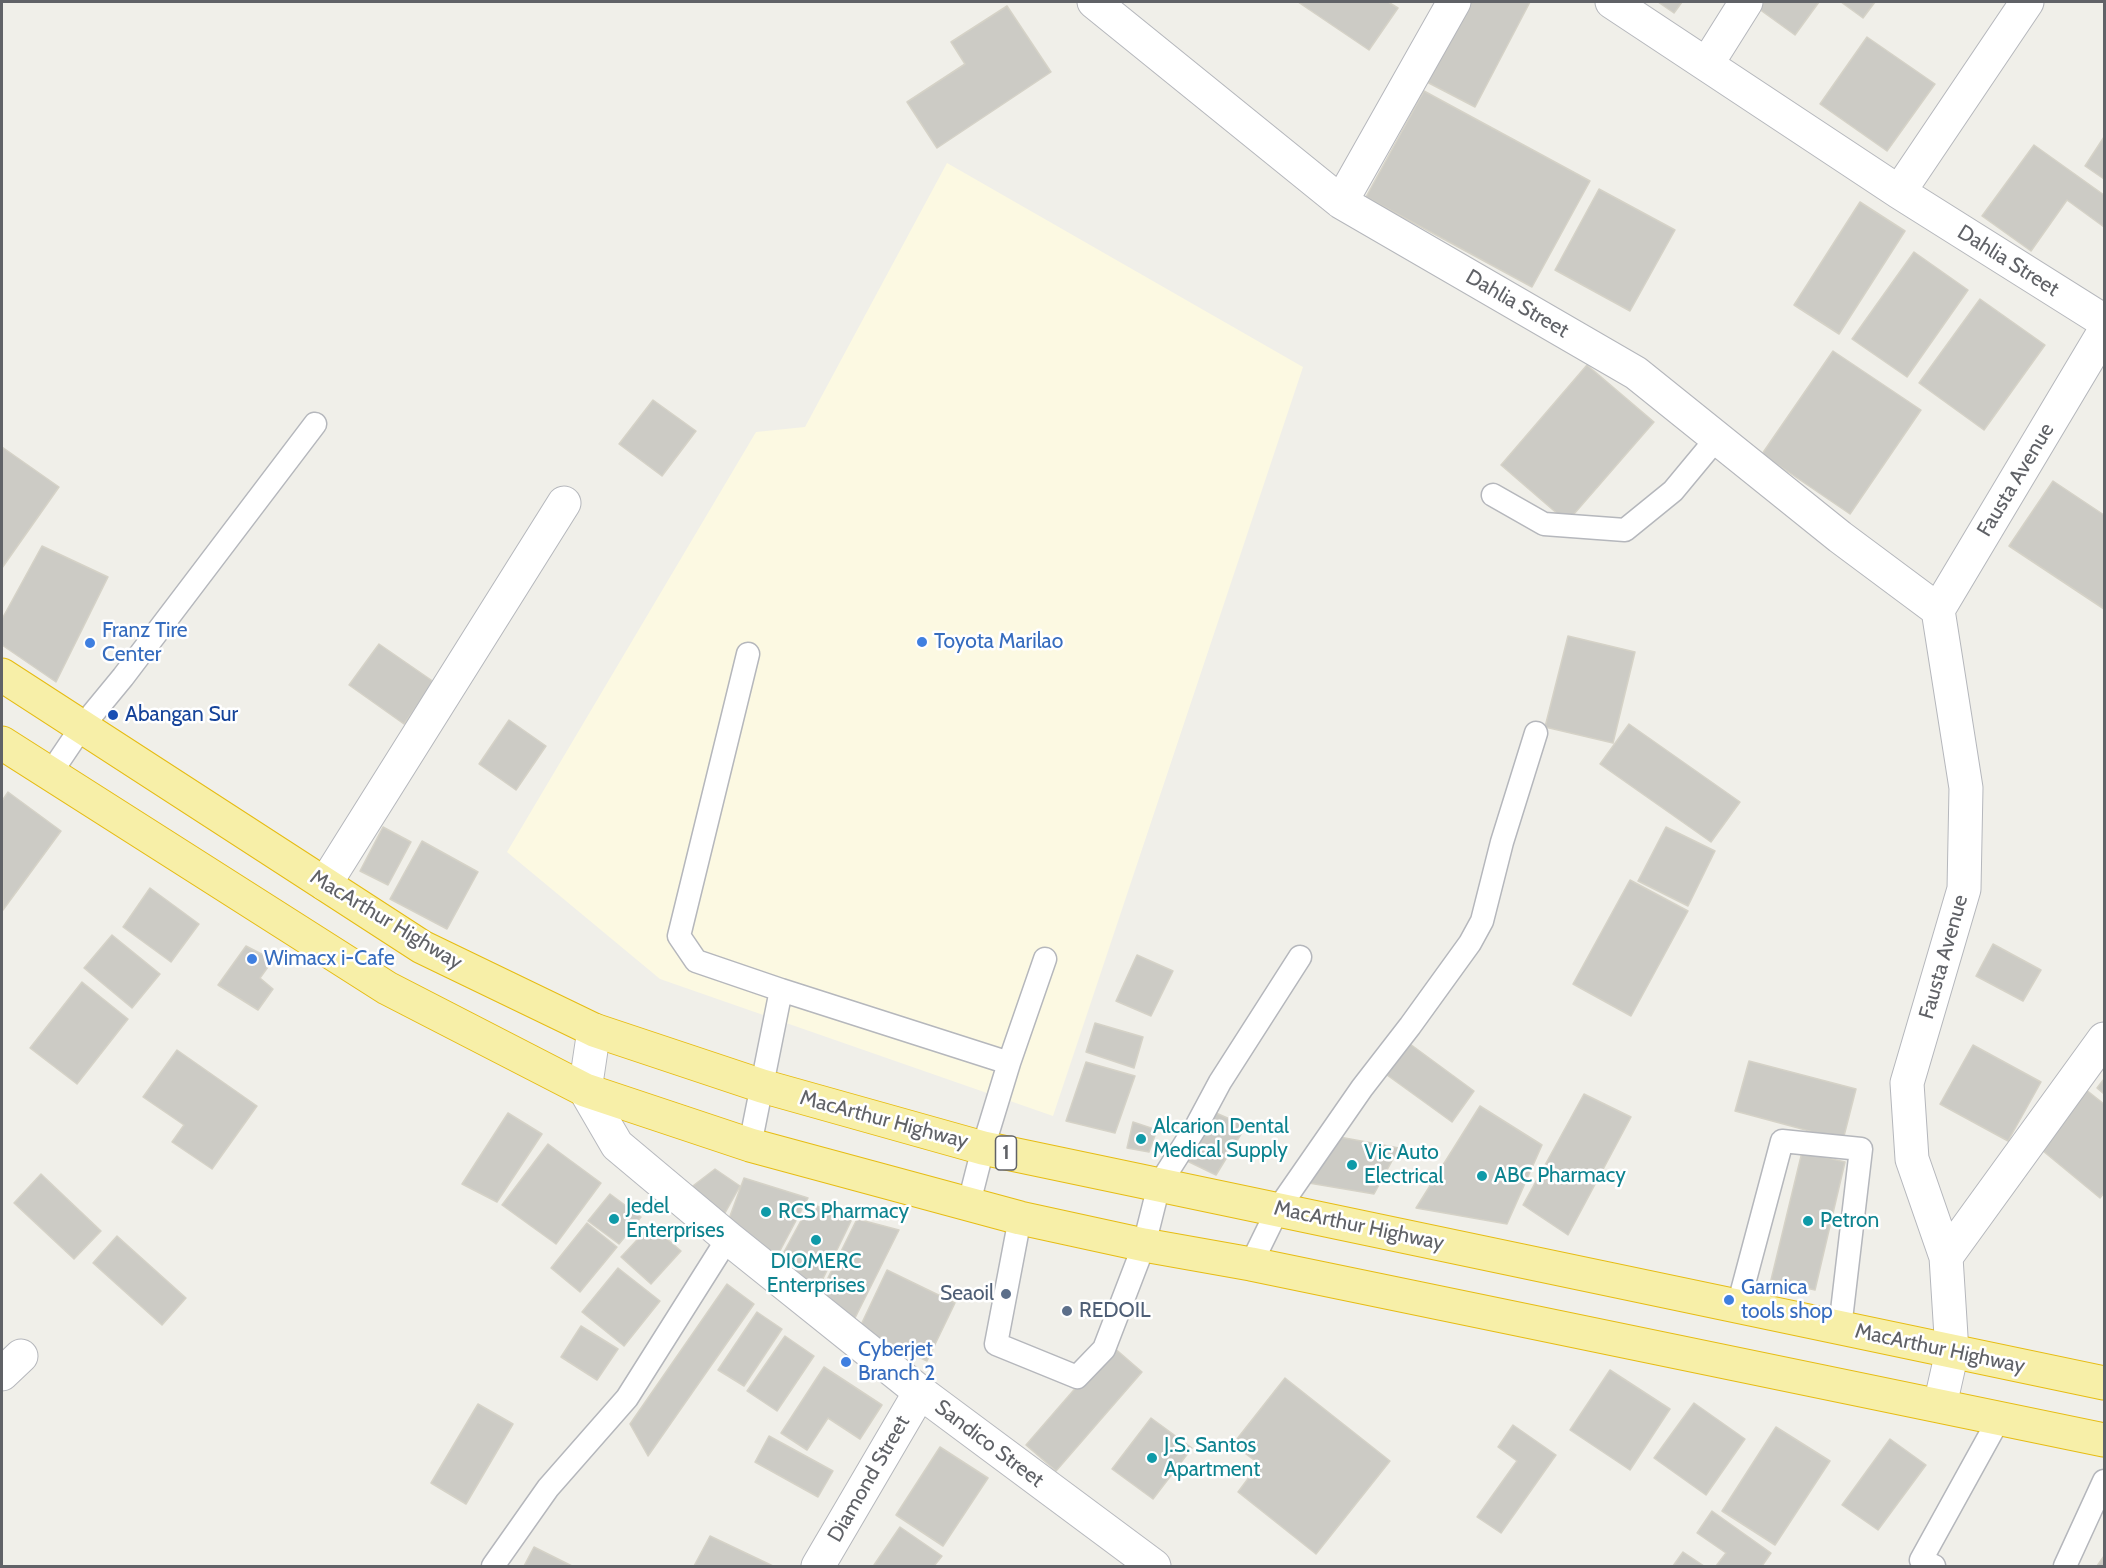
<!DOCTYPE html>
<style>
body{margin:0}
#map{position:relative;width:2106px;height:1568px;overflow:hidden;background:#f0efe9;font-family:Cabin,sans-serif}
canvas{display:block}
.frame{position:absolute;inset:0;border:3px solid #606267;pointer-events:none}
</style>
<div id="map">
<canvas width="2106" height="1568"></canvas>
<div class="frame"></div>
</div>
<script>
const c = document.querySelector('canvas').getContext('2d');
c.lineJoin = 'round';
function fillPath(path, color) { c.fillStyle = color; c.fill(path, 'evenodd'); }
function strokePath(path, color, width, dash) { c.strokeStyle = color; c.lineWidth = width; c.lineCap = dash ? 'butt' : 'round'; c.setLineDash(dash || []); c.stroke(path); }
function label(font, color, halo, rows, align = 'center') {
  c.font = font + ' Cabin,sans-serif'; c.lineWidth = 5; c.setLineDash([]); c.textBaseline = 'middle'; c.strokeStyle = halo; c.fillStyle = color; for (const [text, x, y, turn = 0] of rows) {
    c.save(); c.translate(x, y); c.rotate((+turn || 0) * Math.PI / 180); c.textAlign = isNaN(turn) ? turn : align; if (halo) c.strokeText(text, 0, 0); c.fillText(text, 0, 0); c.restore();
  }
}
const commercial = new Path2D(`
 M947,163l356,204 -250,749 -393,-137 -153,-127 249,-420 49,-5z`);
const building = new Path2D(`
 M1298,2h90l10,6 -29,42z
 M1466,2h64l-55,105 -50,-26z
 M1658,2h24l-8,11z
 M1764,2h55l-24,33 -36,-26z
 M1841,2h34l-12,16z
 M1007,6l44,66 -114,76 -30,-46 58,-38 -14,-22z
 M1867,37l68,47 -48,67 -67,-47z
 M1424,91l166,90 -58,106 -166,-90z
 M2104,137v42l-19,-13z
 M2034,145l70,50v32l-37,-27 -36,51 -49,-35z
 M1599,189l76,41 -45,81 -75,-41z
 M1860,202l45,29 -66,103 -45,-29z
 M1914,252l54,38 -61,87 -55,-38z
 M1980,299l65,46 -61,85 -65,-47z
 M1833,351l88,59 -71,104 -88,-60z
 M1587,365l67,57 -87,100 -66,-57z
 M653,400l43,31 -34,45 -43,-32z
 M2,447l57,40 -57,81z
 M2053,481l51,34v94l-95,-63z
 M42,546l66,31 -52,105 -54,-37v-26z
 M1568,636l67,16 -22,91 -68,-16z
 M379,644l55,38 -30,42 -55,-39z
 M509,720l37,26 -30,44 -37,-26z
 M1629,724l111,78 -29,40 -111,-78z
 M8,792l53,39 -58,79 -1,-109z
 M383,827l28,15 -23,43 -28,-14z
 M1666,827l49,24 -27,55 -50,-25z
 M422,841l56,31 -31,57 -57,-30z
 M1630,880l58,31 -57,105 -58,-32z
 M150,888l49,36 -28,38 -48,-35z
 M112,935l48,39 -28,34 -48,-40z
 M1993,944l48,26 -18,31 -47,-25z
 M246,946l27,14 -13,18 13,11 -15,21 -40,-25z
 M1137,955l36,16 -22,45 -35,-15z
 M82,982l46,37 -51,65 -47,-36z
 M1095,1023l48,14 -9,31 -48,-16z
 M1410,1044l64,47 -22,31 -65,-47z
 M1973,1045l68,37 -33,59 -68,-37z
 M177,1050l80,56 -45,63 -40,-27 12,-17 -41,-28z
 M1749,1061l107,28 -13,51 -108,-29z
 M1086,1062l49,14 -20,57 -49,-12z
 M2104,1079v15l-7,-6z
 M2085,1089l19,15v89l-4,5 -63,-52z
 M1584,1094l47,23 -63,118 -45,-30z
 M1480,1106l62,39 -35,79 -91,-16z
 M1209,1110l37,16 -30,49 -35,-17z
 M508,1113l34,21 -45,68 -35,-18z
 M1133,1122l24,8 -8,22 -22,-4z
 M1334,1136l65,12 -25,46 -71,-12z
 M548,1144l53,39 -45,61 -54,-39z
 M1802,1152l43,10 -30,128 -44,-10z
 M715,1169l25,17 -20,36 -39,-27z
 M41,1174l60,57 -27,28 -60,-56z
 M744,1178l64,20 -34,64 -48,-35z
 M610,1194l31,23 -22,27 -31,-23z
 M810,1204l43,13 -37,76 -38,-30z
 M857,1219l42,11 -45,90 -35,-24z
 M587,1223l30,24 -37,45 -29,-24z
 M651,1225l30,26 -30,33 -30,-27z
 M117,1236l69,62 -24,27 -69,-62z
 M618,1268l42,33 -36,45 -42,-34z
 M887,1270l68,33 -28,58 -68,-32z
 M727,1284l27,20 -106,152 -18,-32z
 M757,1312l25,17 -38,57 -26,-16z
 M581,1326l37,23 -21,31 -36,-23z
 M785,1336l29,20 -37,55 -30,-20z
 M1112,1346l30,26 -86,99 -30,-26z
 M824,1367l58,38 -22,34 -32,-21 -21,32 -26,-17z
 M1610,1370l60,39 -40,61 -60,-40z
 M1285,1378l105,83 -74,93 -78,-62 21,-28 -26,-20z
 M1694,1403l51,36 -39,56 -52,-37z
 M478,1404l35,20 -47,80 -35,-21z
 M1151,1418l41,30 -39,51 -41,-30z
 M1513,1425l43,30 -55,78 -24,-16 40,-56 -19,-14z
 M1776,1427l54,34 -55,84 -53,-34z
 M769,1436l64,35 -15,26 -63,-35z
 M1890,1439l36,26 -48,65 -36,-25z
 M940,1447l48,31 -45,68 -47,-31z
 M1712,1511l59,42 -9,13h-46l10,-13 -29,-20z
 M900,1527l42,29 -8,10h-58l-2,-1z
 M710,1536l63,30h-79z
 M534,1547l38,19h-48z
 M1683,1552l21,14h-31z
 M2104,1556v10h-7z`);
const service = new Path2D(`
 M1493,495l51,29 81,6 48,-39 44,-53
 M748,654l-69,282 17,25 85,29
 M50,774l31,-46 42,-51 192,-253
 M1009,1063l36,-104
 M750,1145l31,-155 228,73 -26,85 -14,55
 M1020,1218l-24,126 81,33 27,-28 40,-104 15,-60 38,-60 23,-43 80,-125
 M1251,1264l27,-55 84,-121 48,-62 60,-83 12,-22 20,-79 34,-109
 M1738,1306l44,-165 79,8 -21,179
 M493,1566l55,-78 79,-90 101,-160
 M1934,1566l-13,-6 79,-143
 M2065,1566l39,-85`);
const minor = new Path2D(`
 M1094,2l247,200 295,171 204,164 98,73
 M1612,2l287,190 205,129
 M1707,64l39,-62
 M1899,192l128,-190
 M1341,202l113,-200
 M325,884l239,-381
 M1946,1257l158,-218
 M2,1374l19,-18
 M1940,1405l12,-53 -6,-95 -34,-98 -5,-76 57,-194 2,-101 -28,-178 166,-278
 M818,1566l102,-174`);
const secondary = new Path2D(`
 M594,1030l-9,60 32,55 111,93 192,154 234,174`);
const trunk = new Path2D(`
 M2,675l420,272 172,83 168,56 221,62 1121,235
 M2,743l385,245 198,102 165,55 270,73 124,27 107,19 853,176`);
const markers = [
 [922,642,6,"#3f7fe0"],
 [90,643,6,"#3f7fe0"],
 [113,715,6,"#1a4fb4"],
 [252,959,6,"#3f7fe0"],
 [1141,1139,6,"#0f9aa8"],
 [1352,1165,6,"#0f9aa8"],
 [1482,1176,6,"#0f9aa8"],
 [766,1212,6,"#0f9aa8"],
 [614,1219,6,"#0f9aa8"],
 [1808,1221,6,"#0f9aa8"],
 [816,1240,6,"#0f9aa8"],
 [1006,1294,6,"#5c6f8a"],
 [1729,1300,6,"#3f7fe0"],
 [1067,1311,6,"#5c6f8a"],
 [846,1362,6,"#3f7fe0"],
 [1152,1458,6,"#0f9aa8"]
];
const shields = [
 [1006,1153,21]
];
const shieldNames = [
 ["1",1006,1153]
];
const streetNames = [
 ["Dahlia Street",2008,261,32],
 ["Dahlia Street",1517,304,30],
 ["Fausta Avenue",2016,480,-59],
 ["MacArthur Highway",386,920,31],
 ["Fausta Avenue",1944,957,-74],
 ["MacArthur Highway",884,1120,15],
 ["MacArthur Highway",1359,1226,12],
 ["MacArthur Highway",1940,1349,12],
 ["Sandico Street",989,1444,37],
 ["Diamond Street",869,1479,-60]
];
const shopNames = [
 ["Franz Tire",102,631],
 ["Center",102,655],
 ["Toyota Marilao",934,642],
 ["Wimacx i-Cafe",264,959],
 ["Garnica",1741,1288],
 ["tools shop",1741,1312],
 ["Cyberjet",858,1350],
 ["Branch 2",858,1374]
];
const transitNames = [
 ["Abangan Sur",125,715]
];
const cultureNames = [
 ["Alcarion Dental",1153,1127],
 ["Medical Supply",1153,1151],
 ["Vic Auto",1364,1153],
 ["Electrical",1364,1177],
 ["ABC Pharmacy",1494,1176],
 ["Jedel",626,1207],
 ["Enterprises",626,1231],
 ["RCS Pharmacy",778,1212],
 ["Petron",1820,1221],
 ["DIOMERC",816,1262,"center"],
 ["Enterprises",816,1286,"center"],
 ["J.S. Santos",1164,1446],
 ["Apartment",1164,1470]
];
const serviceNames = [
 ["Seaoil",994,1294],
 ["REDOIL",1079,1311,"left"]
];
fillPath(commercial, '#fcf9e2');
fillPath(building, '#cccbc5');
strokePath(building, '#d5d2c7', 1.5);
strokePath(service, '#b5b7bc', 25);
strokePath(minor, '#b5b7bc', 35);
strokePath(secondary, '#b7b9be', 35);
strokePath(trunk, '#e6bc13', 35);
strokePath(service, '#fff', 22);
strokePath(minor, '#fff', 33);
strokePath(secondary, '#fff', 33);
strokePath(trunk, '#f7efa8', 33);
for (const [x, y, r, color] of markers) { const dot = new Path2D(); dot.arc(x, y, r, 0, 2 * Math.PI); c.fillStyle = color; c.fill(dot); strokePath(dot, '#fff', 2); }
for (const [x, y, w] of shields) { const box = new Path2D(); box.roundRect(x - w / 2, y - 17, w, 34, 4.5); c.fillStyle = '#fff'; c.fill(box); strokePath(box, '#606267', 1.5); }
label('bold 20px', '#606267', null, shieldNames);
label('21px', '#606267', '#fff', streetNames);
label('21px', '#366cbe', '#fff', shopNames, 'left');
label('21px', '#164399', '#fff', transitNames, 'left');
label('21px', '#0d838f', '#fff', cultureNames, 'left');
label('21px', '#4e5e75', '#fff', serviceNames, 'right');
</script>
